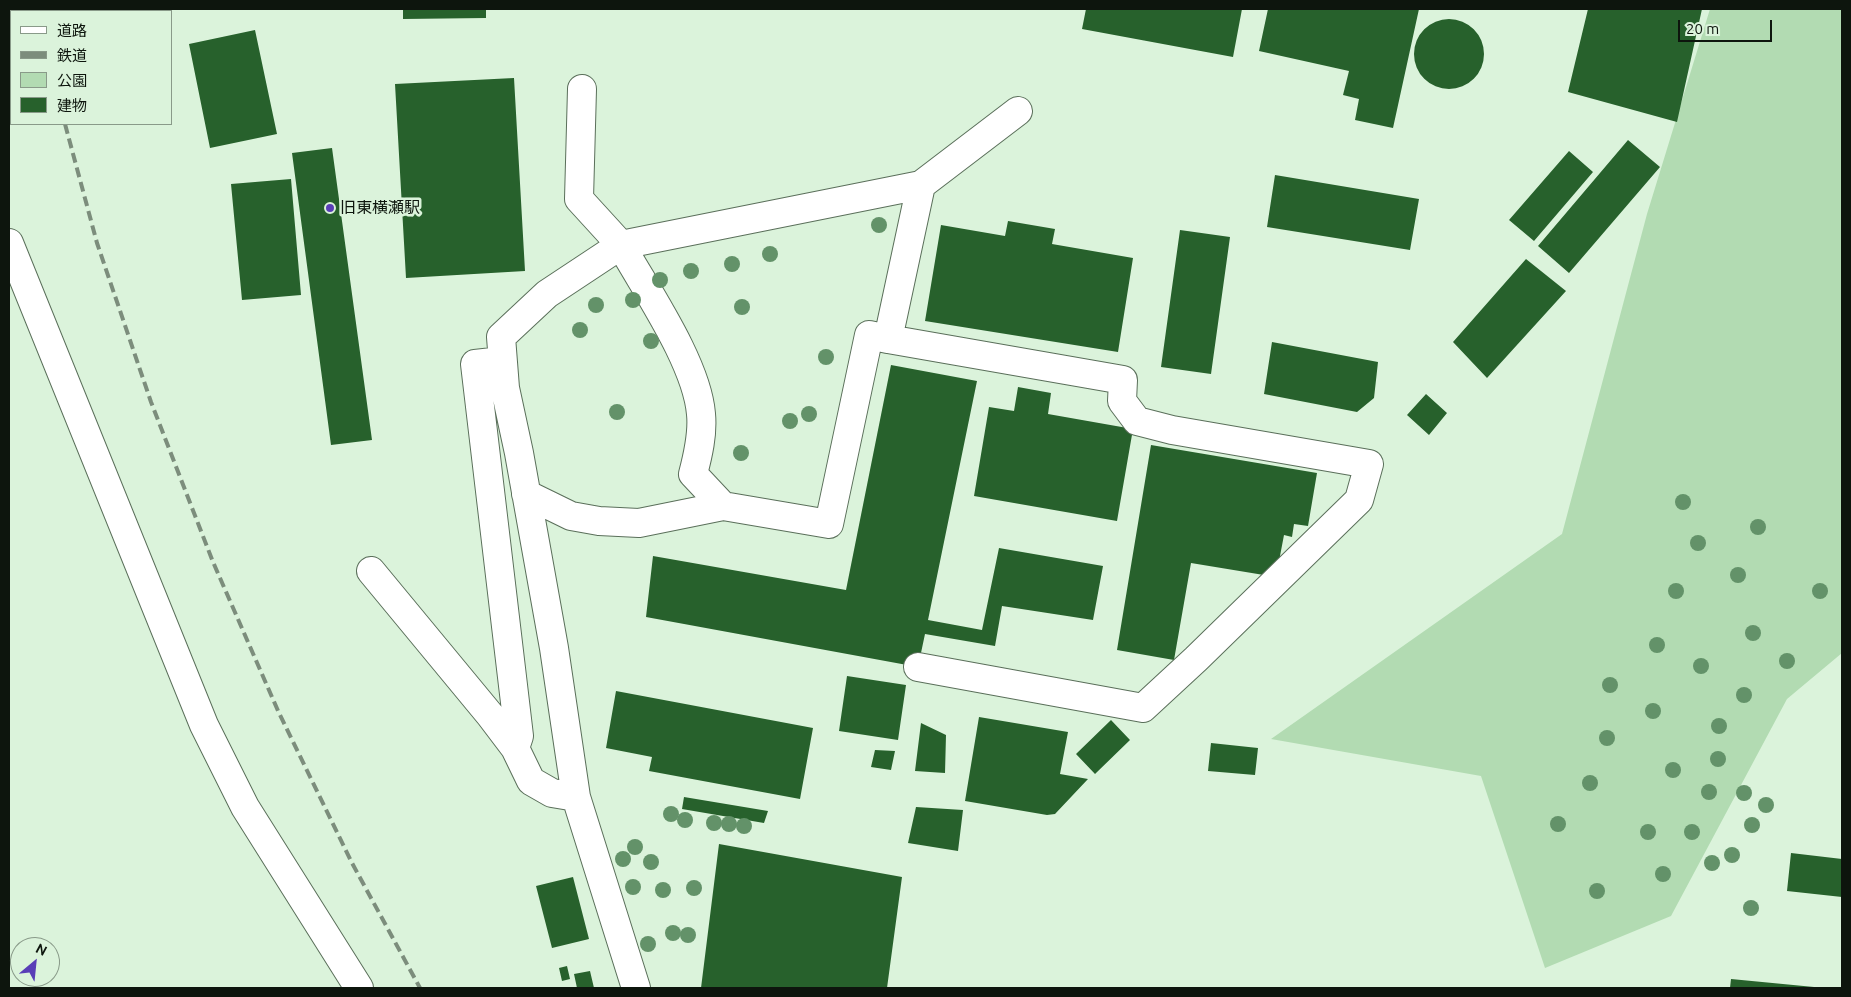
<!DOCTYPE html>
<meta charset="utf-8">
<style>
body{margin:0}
#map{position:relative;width:1851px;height:997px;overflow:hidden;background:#dbf3db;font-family:Ubuntu,"Noto Sans JP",sans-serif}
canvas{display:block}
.frame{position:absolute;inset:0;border:10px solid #0d150d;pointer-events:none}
.legend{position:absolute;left:10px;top:10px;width:162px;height:115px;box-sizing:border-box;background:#dbf3db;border:1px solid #899a89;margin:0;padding:6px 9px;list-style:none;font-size:15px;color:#0d150d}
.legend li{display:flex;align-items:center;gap:10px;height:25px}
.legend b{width:25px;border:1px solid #899a89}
.north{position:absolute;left:10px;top:937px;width:50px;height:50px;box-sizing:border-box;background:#dbf3db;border:1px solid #899a89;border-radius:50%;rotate:28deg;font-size:14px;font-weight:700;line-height:20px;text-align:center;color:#0d150d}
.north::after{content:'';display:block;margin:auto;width:18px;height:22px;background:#593eb7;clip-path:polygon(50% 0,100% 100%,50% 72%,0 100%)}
.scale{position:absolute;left:1678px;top:20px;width:94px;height:22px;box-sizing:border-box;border:2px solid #0d150d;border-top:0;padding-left:6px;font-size:15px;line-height:18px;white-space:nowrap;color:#0d150d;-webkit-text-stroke:4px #dbf3db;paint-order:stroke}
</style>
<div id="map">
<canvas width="1851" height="997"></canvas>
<div class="frame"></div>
<ul class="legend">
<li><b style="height:6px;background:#fff"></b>道路</li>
<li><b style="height:6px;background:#7c8d7c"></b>鉄道</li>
<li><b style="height:14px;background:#b2dbb2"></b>公園</li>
<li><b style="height:14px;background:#27612c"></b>建物</li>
</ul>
<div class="north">N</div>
<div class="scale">20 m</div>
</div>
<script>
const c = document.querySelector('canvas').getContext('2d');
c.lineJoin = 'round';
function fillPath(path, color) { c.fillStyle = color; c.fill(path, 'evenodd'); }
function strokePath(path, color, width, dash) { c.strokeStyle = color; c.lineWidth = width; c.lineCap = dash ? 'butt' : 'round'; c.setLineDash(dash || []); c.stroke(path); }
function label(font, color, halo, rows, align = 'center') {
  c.font = font + ' Ubuntu,"Noto Sans JP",sans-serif'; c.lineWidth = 5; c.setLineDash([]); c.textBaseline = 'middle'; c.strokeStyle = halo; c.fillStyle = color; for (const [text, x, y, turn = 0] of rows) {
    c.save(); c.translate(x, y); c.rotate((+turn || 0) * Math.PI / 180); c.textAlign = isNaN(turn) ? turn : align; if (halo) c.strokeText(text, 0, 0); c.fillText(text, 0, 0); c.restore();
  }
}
const green = new Path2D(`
 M1710,9h132v644l-55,46 -116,217 -126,52 -64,-192 -210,-37 291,-205 85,-320z`);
const building = new Path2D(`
 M403,9h83v9l-83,1z
 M1086,9h156l-9,48 -151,-28z
 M1268,9h151l-26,119 -38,-8 4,-21 -16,-4 6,-24 -90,-20z
 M1588,9h114l-25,113 -109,-30z
 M1414 54a35 35 0 1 1 70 0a35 35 0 1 1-70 0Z
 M255,30l22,104 -67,14 -21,-104z
 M514,78l11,193 -119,7 -11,-194z
 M1628,140l32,27 -91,106 -31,-27z
 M332,148l40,292 -41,5 -39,-292z
 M1569,151l24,21 -59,69 -25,-21z
 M1275,175l144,24 -9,51 -143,-23z
 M291,179l10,116 -59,5 -11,-116z
 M1008,221l47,8 -3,15 81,14 -15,94 -193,-31 16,-96 64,11z
 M1180,230l50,7 -19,137 -50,-7z
 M1526,259l40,32 -79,87 -34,-36z
 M1272,342l106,20 -4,36 -17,14 -93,-18z
 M891,365l86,16 -49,239 54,10 17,-82 104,18 -10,54 -91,-14 -7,40 -70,-12 -7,33 -272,-50 7,-61 193,34z
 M1018,387l33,6 -3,21 85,15 -16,92 -143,-25 15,-89 25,4z
 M1426,394l21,19 -18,22 -22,-20z
 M1151,445l166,28 -9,53 -14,-2 -2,13 -8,-2 -8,42 -85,-14 -17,97 -57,-10z
 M847,676l59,9 -8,55 -59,-9z
 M616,691l197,37 -13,71 -151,-28 3,-14 -46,-9z
 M979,717l89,15 -8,42 28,5 -33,35 -8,1 -82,-14z
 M1111,720l19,20 -35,34 -19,-20z
 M921,723l25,12 -1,38 -30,-2z
 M1211,743l47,5 -3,27 -47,-4z
 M875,750l20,1 -4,19 -20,-3z
 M684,797l84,14 -4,12 -82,-14z
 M916,807l47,3 -5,41 -50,-8z
 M719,844l183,33 -15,111h-186z
 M1791,853l51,6v38l-55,-6z
 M573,877l16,62 -37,9 -16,-62z
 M567,966l3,13 -8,2 -3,-13z
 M590,971l4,17h-17l-3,-14z
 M1731,979l83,8v1h-84z`);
const minor = new Path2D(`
 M582,89l-3,110 42,46 300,-60 97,-74
 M9,243l195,482 41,82 114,181
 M888,339l235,41 -1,21 15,20 35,9 197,34 -10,36 -163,159 -53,49 -225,-41
 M502,361l-27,3 44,372 -4,12
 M526,494l45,22 28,5 40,2 84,-17 -30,-32c5,-19 10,-40 8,-60 -4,-51 -55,-124 -80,-169l-74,49 -46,43 4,51 14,65 35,195 22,149 60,191
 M723,506l106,18 40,-189 19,4 33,-154
 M371,571l119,144 25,33 16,33 21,12 24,4`);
const rail = new Path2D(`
 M36,9l1,2
 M65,124l32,119 54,159 62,160 66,151 73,150 68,125`);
const trees = [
 [879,225],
 [770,254],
 [732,264],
 [691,271],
 [660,280],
 [633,300],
 [596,305],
 [742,307],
 [580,330],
 [651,341],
 [826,357],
 [617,412],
 [809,414],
 [790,421],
 [741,453],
 [1683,502],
 [1758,527],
 [1698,543],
 [1738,575],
 [1676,591],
 [1820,591],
 [1753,633],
 [1657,645],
 [1787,661],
 [1701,666],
 [1610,685],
 [1744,695],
 [1653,711],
 [1719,726],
 [1607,738],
 [1718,759],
 [1673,770],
 [1590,783],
 [1709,792],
 [1744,793],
 [1766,805],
 [671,814],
 [685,820],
 [714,823],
 [729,824],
 [1558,824],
 [1752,825],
 [744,826],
 [1648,832],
 [1692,832],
 [635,847],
 [1732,855],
 [623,859],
 [651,862],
 [1712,863],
 [1663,874],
 [633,887],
 [694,888],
 [663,890],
 [1597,891],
 [1751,908],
 [673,933],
 [688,935],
 [648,944]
];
const markers = [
 [330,208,5,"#593eb7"]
];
const poiNames = [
 ["旧東横瀬駅",340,208]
];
fillPath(green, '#b2dbb2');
fillPath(building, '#27612c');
strokePath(minor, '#5a6f5a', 30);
strokePath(minor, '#fff', 28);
strokePath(rail, '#7c8d7c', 4, [10, 5]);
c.fillStyle = '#639269';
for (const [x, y] of trees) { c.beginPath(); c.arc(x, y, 8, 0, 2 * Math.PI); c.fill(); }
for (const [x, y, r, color] of markers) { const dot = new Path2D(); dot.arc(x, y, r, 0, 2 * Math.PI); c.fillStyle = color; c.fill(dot); strokePath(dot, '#dbf3db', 2); }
label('16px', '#0d150d', '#dbf3db', poiNames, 'left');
</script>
